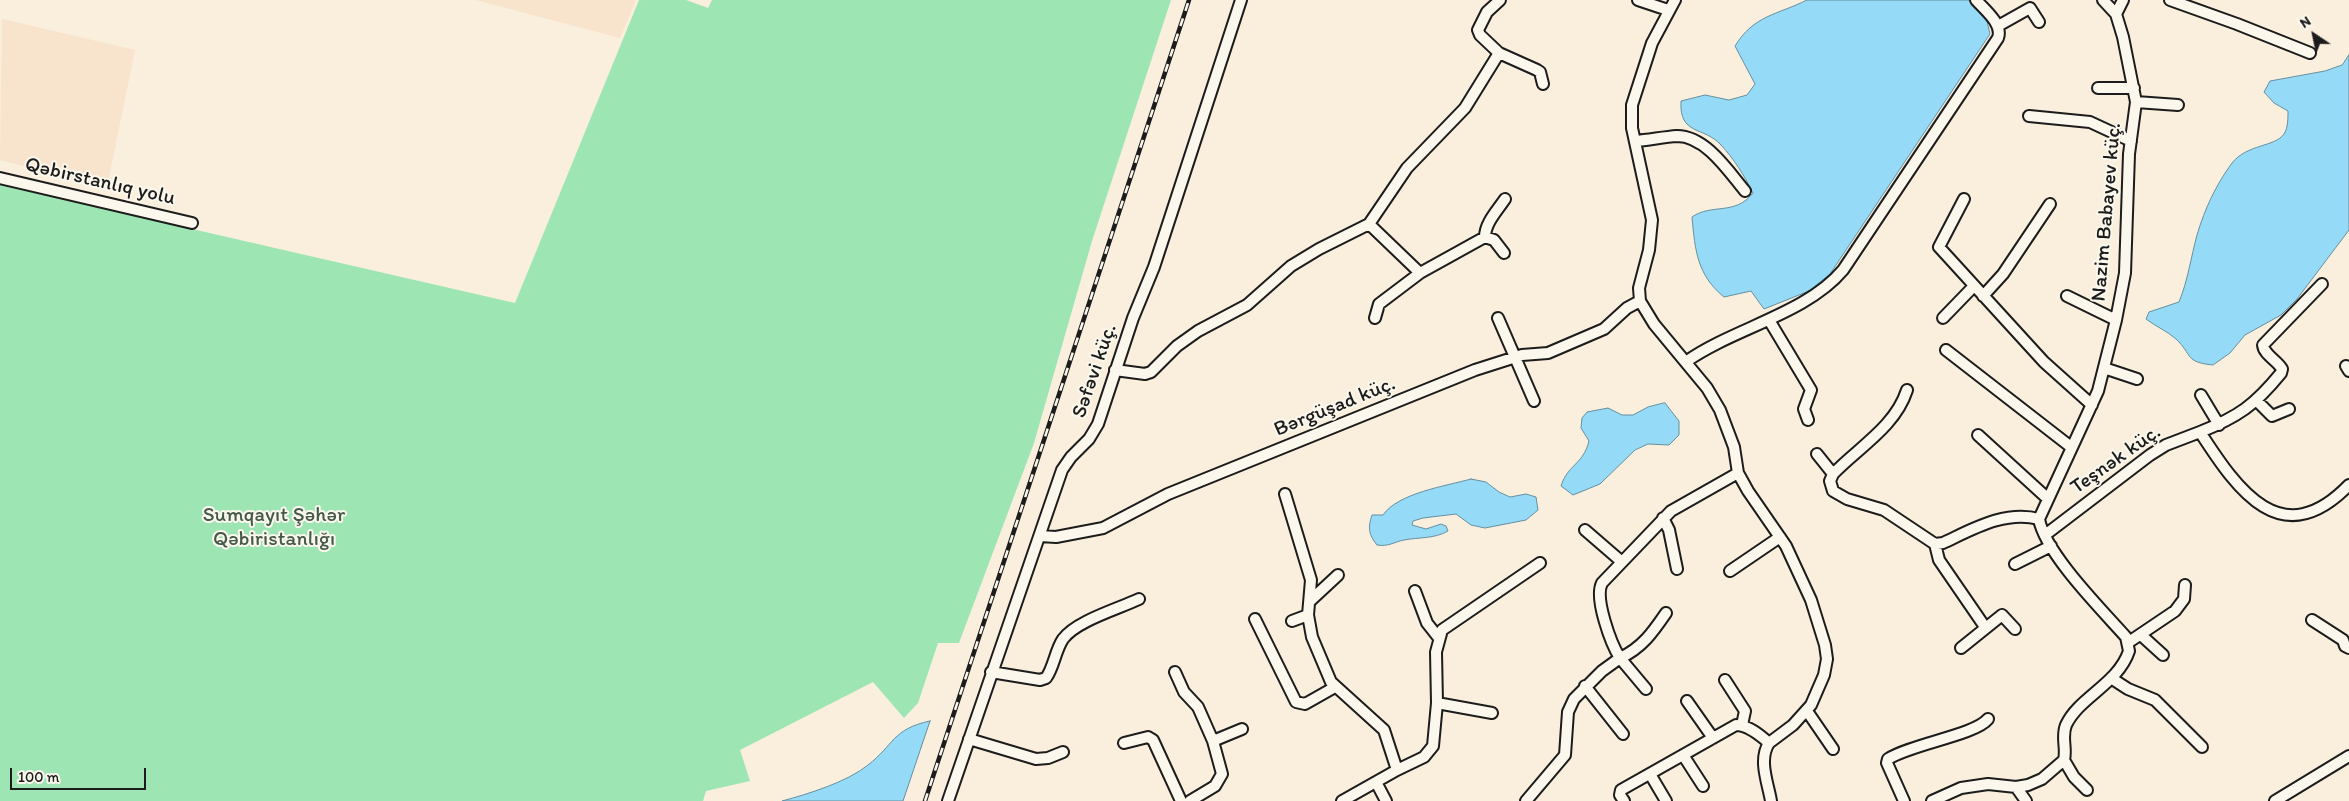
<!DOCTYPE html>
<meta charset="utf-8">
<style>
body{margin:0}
#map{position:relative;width:2349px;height:801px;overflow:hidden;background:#faeedd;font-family:Itim,sans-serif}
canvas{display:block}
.north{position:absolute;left:2289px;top:10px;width:50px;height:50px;-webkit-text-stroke:4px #fbf7ec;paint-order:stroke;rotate:326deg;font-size:14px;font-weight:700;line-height:20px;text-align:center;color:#1c1c1c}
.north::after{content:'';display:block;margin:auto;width:18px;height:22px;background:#1c1c1c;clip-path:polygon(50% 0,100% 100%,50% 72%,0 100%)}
.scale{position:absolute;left:10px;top:768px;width:136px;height:22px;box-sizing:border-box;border:2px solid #1c1c1c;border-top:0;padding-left:6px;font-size:15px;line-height:18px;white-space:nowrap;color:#1c1c1c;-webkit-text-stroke:4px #fbf7ec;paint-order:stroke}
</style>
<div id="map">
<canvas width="2349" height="801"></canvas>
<div class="north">N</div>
<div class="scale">100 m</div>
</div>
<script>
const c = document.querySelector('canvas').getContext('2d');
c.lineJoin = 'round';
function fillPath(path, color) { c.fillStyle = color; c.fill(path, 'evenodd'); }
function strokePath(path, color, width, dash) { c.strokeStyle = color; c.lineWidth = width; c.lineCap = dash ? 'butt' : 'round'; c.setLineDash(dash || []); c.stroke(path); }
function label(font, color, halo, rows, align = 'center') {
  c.font = font + ' Itim,sans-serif'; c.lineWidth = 4; c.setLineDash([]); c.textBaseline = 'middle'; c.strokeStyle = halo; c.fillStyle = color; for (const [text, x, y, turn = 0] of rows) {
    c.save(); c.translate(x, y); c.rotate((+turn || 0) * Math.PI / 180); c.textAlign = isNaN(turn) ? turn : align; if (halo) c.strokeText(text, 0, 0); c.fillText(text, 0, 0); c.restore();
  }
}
const built = new Path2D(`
 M476,0h160l-16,38z
 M2,19l133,31 -28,137 -107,-27z`);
const green = new Path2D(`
 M639,0h47l22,8 4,-8h459l-79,241 -58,202 -75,200h-21l-20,60 -14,15 -31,-36 -133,68 10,31 -44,10 -3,10h-703v-616l515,118z`);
const water = new Path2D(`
 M1807,0h162l18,21 3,13 -160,240 -21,17 -45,18 -13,-18 -27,6c-27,-22 -29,-47 -32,-80 20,-14 43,-1 61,-24 -9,-18 -19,-34 -32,-48 -17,-19 -42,-9 -40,-44l24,-6 24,5 18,-5 8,-11 -20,-38c19,-31 42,-31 72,-46z
 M2349,55v175l-52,69 -16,16 -36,20 -15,18 -17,12c-29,-3 -20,-10 -37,-26 -9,-8 -21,-13 -30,-20l3,-7 30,-10c9,-22 12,-45 18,-67 8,-27 19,-50 35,-72 15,-19 43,-16 52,-29 4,-6 4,-16 4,-23l-14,-8 -10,-11 6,-11 55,-10 17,-6z
 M1665,403l14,18v14l-10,10 -21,-1 -13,6 -35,34 -27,11 -12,-9c7,-22 22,-21 28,-45l-8,-13 1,-10 5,-6 21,-4 14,7h11l15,-8z
 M1471,479l15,3 13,10 11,5 16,-3 10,3 2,13 -12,10 -41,8 -14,-3 -15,-11 -33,4 -10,3 -1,4 14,4 15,-5 5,2 2,5c-14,8 -28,6 -44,9 -10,2 -16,7 -27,5 -9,-11 -9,-18 -5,-30h11c15,-22 63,-29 88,-36z
 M930,721l-27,80h-121c26,-7 65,-19 86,-36 26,-20 24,-36 62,-44z`);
const minor = new Path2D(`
 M1500,0l-13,12 -9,18 2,5 19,18 -34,55 -58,60 -38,56 51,49 65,-36 9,3 10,13
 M1638,0l30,10
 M1675,0l-23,43 -20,62v23l20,92 -3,30 -10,38 1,13 14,23 53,64 13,22 14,37 4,26 10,18 38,55 25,54 14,45 2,14 -3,16 -13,30 -18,20 -24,18c-11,17 -1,40 2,58
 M2170,0l67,24 73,29
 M2116,14l7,-14
 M1998,26l32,-18 9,14
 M1499,53l38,17 3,2 3,12
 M2098,88h36
 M2136,102l42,3
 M2029,116l61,6 41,19
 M1635,141c14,-1 28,-4 42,-5 29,0 52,36 68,55
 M0,178l192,45
 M1964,199l-25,48 105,115 48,43
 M1485,237c0,-14 12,-26 20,-38
 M1983,296l20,-22 47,-70
 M2067,296l49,24
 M1375,318l4,-14 41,-31
 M1498,318l36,83
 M1943,318l31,-32
 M1769,320l42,70 -7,19 4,11
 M1946,350l125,97
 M1687,361c47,-33 119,-47 156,-91l155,-232c5,-14 -13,-28 -22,-38
 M2346,366l3,5
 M2104,368l33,11
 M1115,370l30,4 6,-2 26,-26 21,-15 49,-26 44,-39 28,-17 50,-25
 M1907,390c-12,37 -48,57 -74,84l-3,7 3,10 14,8 37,11 51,34 8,-1c30,-14 62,-33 96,-24
 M2201,395l18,30
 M2257,401l15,15 17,-7
 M2200,432c38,-15 55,-27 81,-59l1,-4c-5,-9 -18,-14 -19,-24l59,-61
 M1978,435l69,63
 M1817,454l16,20
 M1285,494l26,86 -3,35 4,22 19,45 53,48 13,40 -55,31
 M1663,518l6,12 8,39
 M1585,530l37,32
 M2045,535l105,-80 16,-10 34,-13c38,59 82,122 149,53
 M1040,536l16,1 47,-9 65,-34 307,-124 47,-15 26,-2 56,-24 23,-21 13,-7
 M1935,544l4,16 46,67
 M2015,564l36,-18
 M1730,571l50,-34
 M1415,591l12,32 11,14
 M1310,601l28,-26
 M1255,619l41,83 9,2 30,-17
 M2312,620l31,20 2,6 4,2
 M1292,621l16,-6
 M2141,635l22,20
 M2129,642l46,-31 9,-12 1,-14
 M1961,648l41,-33 13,14
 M991,672l49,8 6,-2c8,-11 9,-27 17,-39 13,-18 55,-30 76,-40
 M1175,672l9,20 14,15 15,34 9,33 -7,12 -25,15
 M2111,678l17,11 27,11 47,47
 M1725,680l20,31 -3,14
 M1585,686l38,48
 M1646,689l-26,-31c22,-10 33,-26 46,-45
 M1687,701l26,37
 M1437,703l55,10
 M1807,711l26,38
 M969,739l67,20 12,-1 15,-6
 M1213,741l29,-12
 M1124,743l24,-6 5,3 28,61
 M1683,755l20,31
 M2064,760l10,17 13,13
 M1397,770l27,-13 9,-11 4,-43 -1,-51 6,-22 98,-67
 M1650,774l16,27
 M1376,782l10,19
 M2016,787l10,14
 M948,801l114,-331 9,-13 18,-18 9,-15 35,-106 21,-51 87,-267
 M1526,801l39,-46 3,-43 6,-13 28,-28 18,-13c-9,-14 -26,-60 -18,-75l69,-72 67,-38
 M1624,801l-4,-6 1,-5 115,-65c12,0 24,10 33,18
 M1904,801l-17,-38 1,-4c23,-15 87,-24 100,-40
 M1932,801l29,-13 27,-4 28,3 12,-2 14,-6 22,-19c3,-12 -3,-23 2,-35 13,-28 52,-41 63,-74l-3,-14c-24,-27 -81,-84 -87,-118l59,-128 18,-71 9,-47 4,-119 7,-52 -13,-65 -7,-23 -13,-14
 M2275,801l74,-45`);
const rail = new Path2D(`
 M925,801l264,-801`);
const streetNames = [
 ["Qəbirstanlıq yolu",100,182,13],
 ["Nazim Babayev küç.",2107,212,-85],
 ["Səfəvi küç.",1095,371,-71],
 ["Bərgüşad küç.",1335,407,-22],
 ["Teşnək küç.",2116,460,-35]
];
const parkNames = [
 ["Sumqayıt Şəhər",274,516],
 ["Qəbiristanlığı",274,540]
];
fillPath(built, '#f8e3cc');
fillPath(green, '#9de6b4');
fillPath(water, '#95dbf7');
strokePath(water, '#658f9f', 1);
strokePath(minor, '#1c1c1c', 14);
strokePath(minor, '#fbf7ec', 10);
strokePath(rail, '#1c1c1c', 4.5);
strokePath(rail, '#fbf7ec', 2.5, [8]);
label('21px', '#1c1c1c', '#fbf7ec', streetNames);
label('21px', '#43594a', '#fbf7ec', parkNames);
</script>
